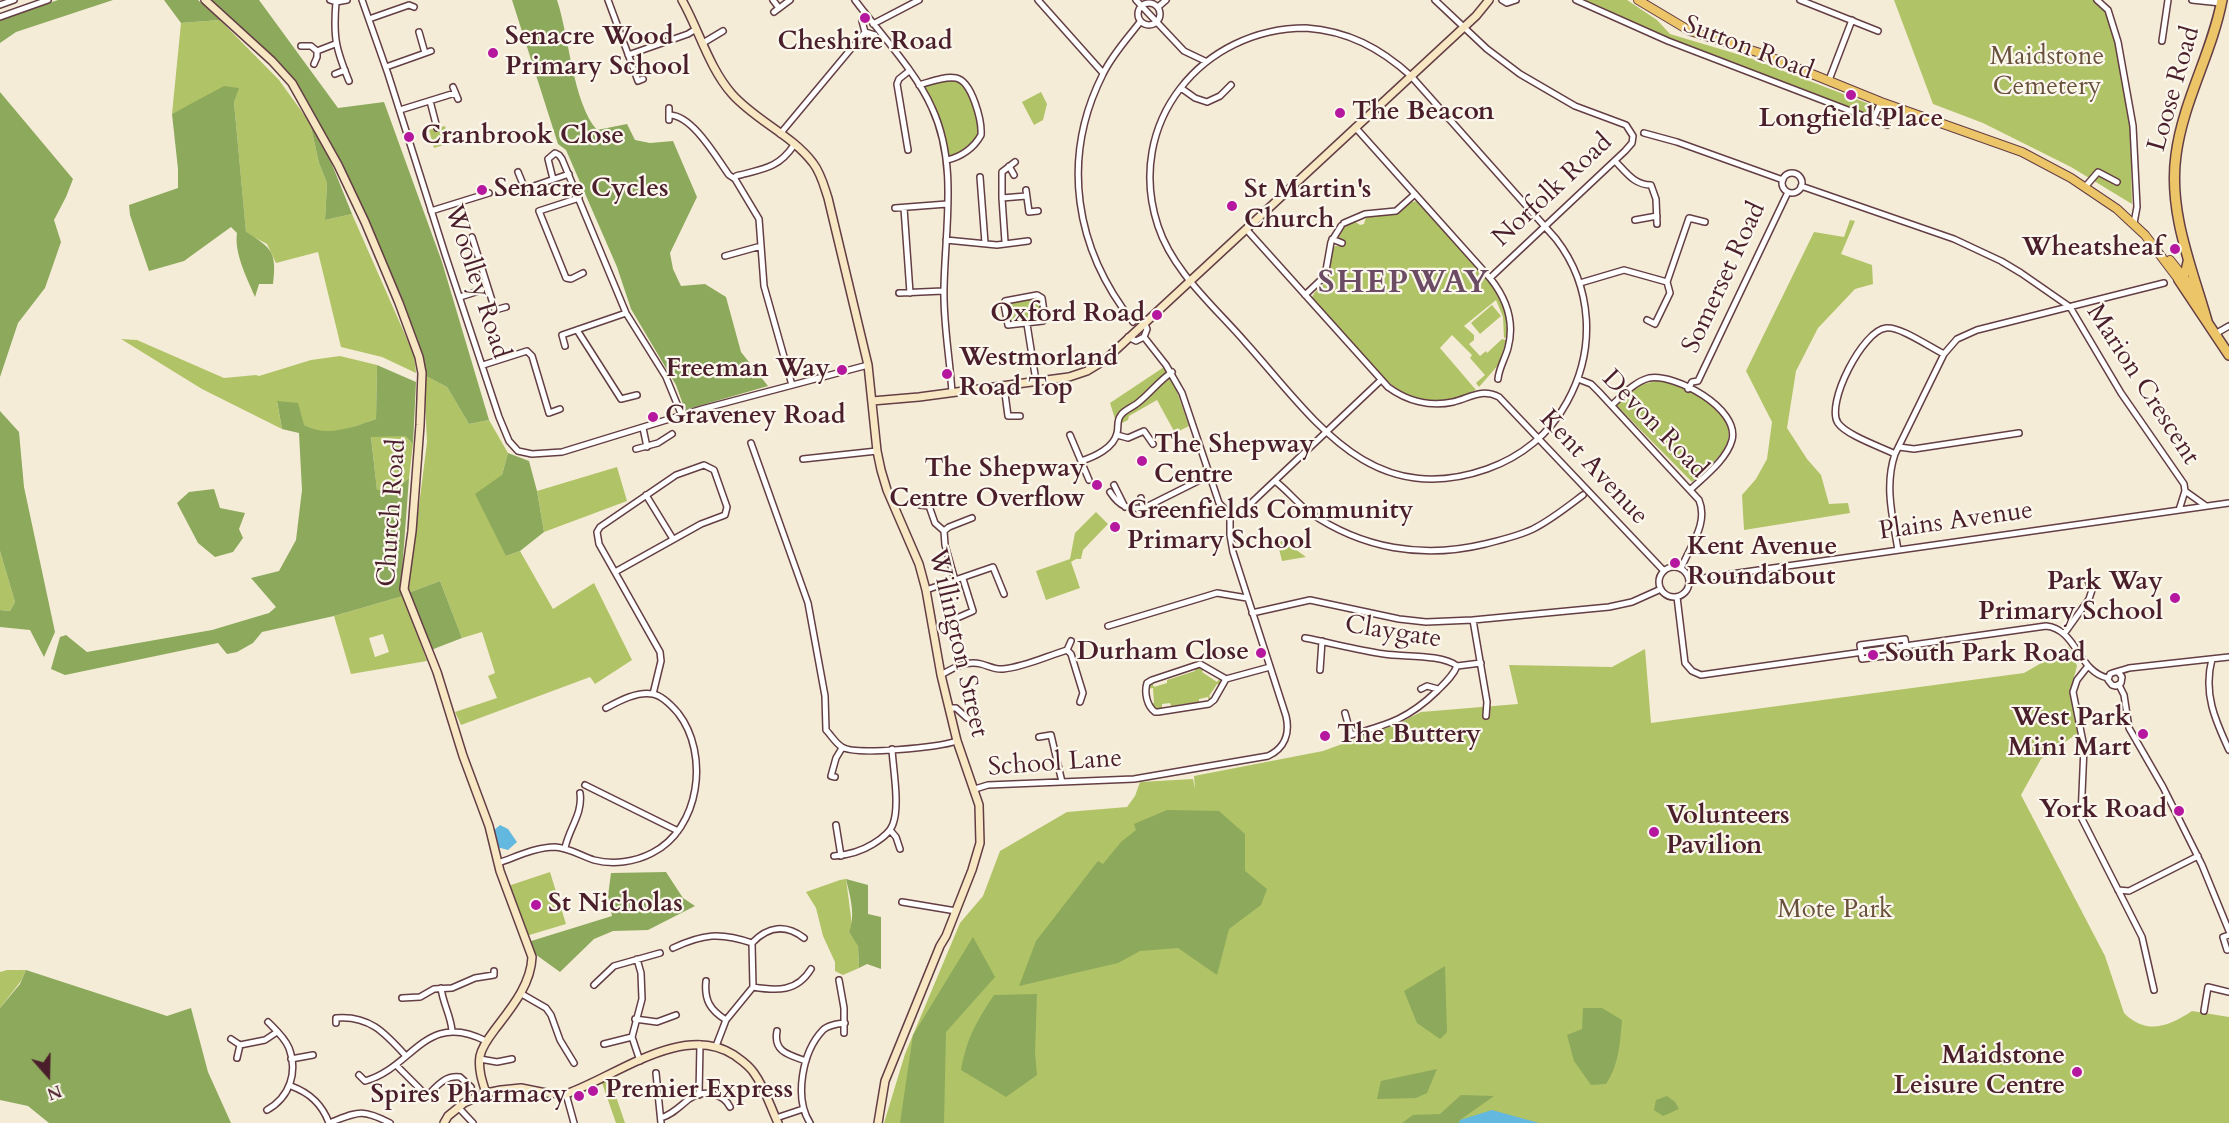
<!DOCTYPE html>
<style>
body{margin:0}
#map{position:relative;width:2229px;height:1123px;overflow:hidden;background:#f5ecd7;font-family:Cardo,serif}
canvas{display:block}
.north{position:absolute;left:18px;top:1045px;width:60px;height:60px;-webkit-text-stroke:4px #fbf7ec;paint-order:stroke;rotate:160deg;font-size:16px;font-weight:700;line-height:24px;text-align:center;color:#4a1f2b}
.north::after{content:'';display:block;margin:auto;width:21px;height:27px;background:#4a1f2b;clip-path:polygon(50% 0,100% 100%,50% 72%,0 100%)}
</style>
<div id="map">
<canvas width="2229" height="1123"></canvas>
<div class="north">N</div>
</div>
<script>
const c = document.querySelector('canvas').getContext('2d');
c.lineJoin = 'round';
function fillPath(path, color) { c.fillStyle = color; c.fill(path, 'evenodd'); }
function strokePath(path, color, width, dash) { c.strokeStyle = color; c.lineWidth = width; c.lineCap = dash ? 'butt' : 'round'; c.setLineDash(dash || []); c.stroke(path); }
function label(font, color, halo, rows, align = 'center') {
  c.font = font + ' Cardo,serif'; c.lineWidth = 4.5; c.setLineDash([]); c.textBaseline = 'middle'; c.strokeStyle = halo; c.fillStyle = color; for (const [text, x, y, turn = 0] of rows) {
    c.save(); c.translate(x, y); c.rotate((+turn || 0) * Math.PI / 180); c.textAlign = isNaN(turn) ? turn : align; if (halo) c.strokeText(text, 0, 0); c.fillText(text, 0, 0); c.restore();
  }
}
const green = new Path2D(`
 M1582,0h45l30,20 13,14 77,23 130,50 -4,8 -3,1 -203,-77z
 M1894,0h200l12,10 10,32 14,79 2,83 -61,-37 -88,-44 -50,-19z
 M220,20l59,60 31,43 9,40 8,20 -2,37 27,-6 62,141 2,18 -34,-16 -41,-10 -23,-95 -42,11 -9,-19 -21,-11 -12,-131 4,-14 -41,14 -25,12 9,-91z
 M957,78l13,12 12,39 -10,18 -25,13 -9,-38 -19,-37z
 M1041,92l6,12 -4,16 -9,5 -12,-23z
 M445,126l5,17 -16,5 -5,-18z
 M1417,201l78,87c10,16 13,30 13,49l-4,1 -1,-21 -7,-17 -32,26 10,9v5l-5,4 11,12 6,-5 1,2 15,-14 4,1 -6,23 -21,24 -3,-4 9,-8 -15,-17 2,-3 -20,-20 -12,13 36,42c-34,15 -59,16 -89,-9l-75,-83c2,-8 11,-11 15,-19 6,-10 1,-24 8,-33h5l1,-4 -3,-6 7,-10 9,-5 6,4 4,-1 2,-7 30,-3 16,-12z
 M1850,220l5,1 -14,33 31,11 1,19 -18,5 -37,39 -22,43 -9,57 20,31 14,16 8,29 19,-1 2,10 -106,17 -2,-35 14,-16 11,-20 5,-37 -26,-51 68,-139 30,5z
 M1037,298l3,2 3,17 -3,3 -30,3 -3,-19 2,-2z
 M1492,305l9,11 -21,18 -9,-11z
 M121,339l16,1 87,38 32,-3 3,1 52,-16 29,-4 37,9 -1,54c-18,6 -47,19 -65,10 -13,-6 -23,-18 -34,-27l5,27 -80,-40z
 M1164,367l11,19 14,40 -14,7 -18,-33 -28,16 -1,4 -8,4 -4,-2 -6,-19z
 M424,375l23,12 22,37 20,-4 19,33 -6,22 4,81 14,-5 33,58 41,-26 38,77 -37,24 -5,-7 -129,48 -6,-13 42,-14 -9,-22 7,-3 -13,-41 -20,6 -22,-57 -32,12 19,-151z
 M1659,380c25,5 81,30 68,63 -6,15 -23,28 -35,39l-76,-77 24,-20z
 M371,436h34l8,8 -4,34 -15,13h-17z
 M617,467l10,34 -83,31 -7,-41z
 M1096,512l12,12 -25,26 -2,9h-5l-5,3 9,26 -34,12 -10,-29 34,-12 5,-26z
 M1281,541h3l22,16 -24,4 -4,-16z
 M0,551l15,51 -5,9 -10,-1z
 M403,596l24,65 -76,13 -17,-58zM383,634l6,18 -14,5 -6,-19z
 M2069,647l8,19 -7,26 8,41 -37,26 -20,36 84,161 19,57c23,23 45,13 68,-2l37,6v106h-1345l21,-69 55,-131 23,-27 17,-45 67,-39 60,-5 8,-11 5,-14 53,-3 2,10 -1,-13 129,-25 74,-27 24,-12 97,-8 -9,-39 103,2 33,-18 6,74 373,-50z
 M1201,667l3,1 -2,4 15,10 3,-4 1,8 -4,-2 -8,12 3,3 -3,2 -1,-4 -9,2v3l-28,4 -1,-3 -8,1v5l-8,1 -3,-6 3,-1 -1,-15 -5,1 4,-7 2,5 13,-4v-3l28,-9 -1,-2z
 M550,872l16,52 -40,12 -18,-50z
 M846,879l6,46 -3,7 9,13 1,23 -16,7 -8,-4v-9l-12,-26 -7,-28 -10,-16 34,-12z
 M7,970h19l-5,11 -21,27v-36z
 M609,1076l16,47h-9l-15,-43z`);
const forest = new Path2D(`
 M58,0h55l-97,32 -16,11v-23z
 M164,0h34l22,20 -39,3z
 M208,0h51l79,108 46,-6 58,160 47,158 -20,4 -22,-37 -23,-12v-16l-70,-169 -57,-105z
 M512,0h45c12,36 16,103 40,130l30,-6 8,16 15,3 23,-2 24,56 -27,56 3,16 8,17 24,-2 21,13 15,55 27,34 -83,24 -9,-25 -45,-76 -14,-42 -51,-117 -8,-6z
 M224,86l15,2 -5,14 12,130c26,16 31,20 27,52h-14l-4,13c-8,-19 -21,-44 -18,-64l-6,-6 -47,34 -35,10 -19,-56 -1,-10 49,-17v-19l-6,-55z
 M0,92l73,87 -7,18 -12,23 7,22 -16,46 -27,35 -18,54z
 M310,123l21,39 21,52 -27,6 2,-37 -8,-20z
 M377,365l39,17 -3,62 -8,-8 -34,1 6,53 17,1 15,-13 -8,107 2,11 -69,20 -72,16 -9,11 -16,9 -10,2 -9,-11 -153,32 -14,-6 9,-32 6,-2 21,17 125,-22 57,-17 7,-6 -25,-29 28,-7 17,-31 6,-50 -3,-57 -17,-4 -5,-28 21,2 6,22c23,13 49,2 72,-6z
 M0,411l19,21 5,55 31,145 -11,25 -14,-27 -30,-3v-17l10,1 5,-9 -15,-51z
 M508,453l21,8 8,30 7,41 -24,19 -14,5 -31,-62 27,-19z
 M214,489l6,19 25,5 -6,16 4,9 -10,14 -18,5 -17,-14 -21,-40 12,-11z
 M440,581l22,57 -31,12 -23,-57z
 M1167,810l52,1 26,23v37l22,18 -6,16 -32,24 -12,46 -39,-27 -38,3 -22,12 -99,23 17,-45 62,-80 5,3 18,-22 15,-12 -2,-6z
 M666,872l17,26 12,8 -47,24 -35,1 -19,8 -34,33 -25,-18 -7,-12 84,-26 -4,-20 3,-23z
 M846,879l22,6v29l13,3v52l-14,-5 -8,4 -1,-22 -9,-14c7,-16 1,-36 -3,-53z
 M973,937l22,40 -49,55 -2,91h-44l13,-88z
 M1445,966l2,66 -7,7 -23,-16 -13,-32z
 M26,970l141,46 24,-8 17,64 23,51h-182l-21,-17 -28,-6v-92l20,-24z
 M1037,994l-2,59 2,22 -31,22 -45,-27c6,-32 15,-48 33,-75z
 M1583,1008h19l20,12c-2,23 -3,45 -16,64l-15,1 -17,-24 -7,-26 15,-6z
 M1437,1069l-10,24 -11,5 -39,1 4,-18z
 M1461,1095l33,1 -34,24 -1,3h-57l11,-8 27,-1z
 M1667,1096l8,6 4,7 -16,7 -9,-6 2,-10z`);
const water = new Path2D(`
 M500,825l8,4 9,13 -9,8 -11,-3 -4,-16z
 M1492,1110l47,13h-80l1,-3z`);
const street = new Path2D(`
 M330,0l6,2 11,-2
 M362,0l26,74 57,180 54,163 10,24 9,10 14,3 30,-2 140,-43 166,-44
 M608,0l30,81 5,-2
 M773,0l6,8
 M855,0c23,31 62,73 77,108 26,56 13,120 12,180 -1,35 6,70 8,105
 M1038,0l65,73
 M1136,0l48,51 21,10
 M1435,0l52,49 33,25 55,32 51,19 7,11 -1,7 -7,8 -135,127
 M1502,0l5,3 9,-3
 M1576,0l92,41 219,84
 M1800,0l78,31
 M2097,0l11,10 10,32 15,84 4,81 -3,16
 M2192,0l29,3
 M336,2c-3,36 0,47 13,79
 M1138 14a11 11 0 1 1 22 0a11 11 0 1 1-22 0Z
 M0,5l14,-5
 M1158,7l8,-7
 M774,12l16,-12
 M0,17l48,-17
 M369,19l40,-14 5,2
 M862,21l3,11 10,3
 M873,24l46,-24
 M1306,28c42,3 74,20 105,48l145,163c37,48 40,111 11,163 -17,32 -46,55 -80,67 -117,41 -173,-50 -241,-126 -31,-36 -73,-71 -88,-117 -34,-103 44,-198 148,-198z
 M419,32l6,21
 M2162,41l6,-41
 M703,43l20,-12
 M301,46h10l6,5v6l-3,7
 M317,51l18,-7
 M628,55l60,-21 8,-5
 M386,67l45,-16
 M335,74l10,-4
 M1829,80l23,-60
 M919,85c11,-3 25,-9 37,-7 16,3 26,43 25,57 -7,13 -20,22 -34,25
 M453,87l5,12
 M1181,88l14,10 12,4 13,-6 11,-11
 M430,101l7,27
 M400,110l55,-17
 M670,115c23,1 46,42 59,60l6,4 24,40 5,67 28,99
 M669,120v-12
 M1873,120l8,-18
 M1355,127l135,151c16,20 25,44 18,70 -3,11 -9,20 -10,31
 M1644,133l33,9 106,38
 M780,134l85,-102
 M908,150l-11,-66 2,-5 10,-8
 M1615,161c11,11 19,24 36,24l5,14 1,25
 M1009,166l5,9
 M518,172l7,17 44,-15
 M1782 183a10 10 0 1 1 20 0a10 10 0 1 1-20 0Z
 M980,177l5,66
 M553,179l-5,-20 7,-6 4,2 3,4 64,154 40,64 16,39
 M735,179l1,-3c26,-7 42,-7 58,-31
 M1801,186l153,53 47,22 20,12 49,34 51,86 63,91 1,7 -6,19
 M2085,187l13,-15 19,10
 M1026,190l3,22 9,-1
 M579,198l-40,13 27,67 5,1 12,-6
 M1002,198l24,-2
 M895,208l52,-4
 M904,208l6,85
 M431,211l58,-18
 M1635,220l22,-4
 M1344,223l21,-9 31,-3 19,-17
 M1246,229l142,158c19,14 42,20 65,15 17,-4 28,-14 46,-5l165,174
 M472,237l23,73 11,-3
 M1332,239l10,4
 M946,240l51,5 31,-4
 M1005,242l-3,-44v-26l13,-10
 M725,256l36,-10
 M1667,282l22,-64 16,4
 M1580,283l44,-13 43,12 3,11 -15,31 -8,-4
 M899,293l44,-2
 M1037,295l5,3 3,20 -2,3 -35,4 -4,-21 1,-3z
 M1305,295l20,-19 6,-34 10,-16
 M460,297l28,-9
 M1133,322c-58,-73 -73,-163 -30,-248 9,-19 24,-35 37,-52
 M1027,324l9,57
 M577,330l44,69 16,-4
 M2215,334l14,-8
 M1128,337l8,4 8,-4 3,-8 -3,-7
 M565,346l-3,-11 64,-22
 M483,365l44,-14 5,5 17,57 11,-4
 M1578,379l13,5 8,8 100,108c10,24 -10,47 -18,69
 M1004,386l4,30h12
 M1688,389l4,-7 6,-1 90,-189
 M1612,405c11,-10 22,-23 37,-27 25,-5 91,30 83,62 -5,19 -27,36 -41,49
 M643,428l4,19
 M1070,435l19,45
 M1117,435l11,3 16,-7 9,13
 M751,443l57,160 17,93 1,34c5,5 10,14 16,17 14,9 97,0 115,-6
 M1899,447l15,2 105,-16
 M636,449l22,-6 14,-9
 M1895,454c-14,-7 -49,-19 -57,-31 -13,-19 25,-93 48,-95 14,-2 45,20 58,26
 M803,459l74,-8
 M1081,461c13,-4 33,-13 36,-28 2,-6 -1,-12 4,-18 4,-6 13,-8 19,-14 11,-9 19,-20 32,-29
 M1275,481c12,9 22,22 34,31 53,37 114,47 176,32 16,-4 33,-8 48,-15 18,-9 34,-22 50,-34
 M1114,485l11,22
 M2185,491l21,15
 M1110,492c9,14 19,19 36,15
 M646,495l27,44
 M1141,498l2,8 3,1 64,-32
 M920,505l9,1 6,17 9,8 1,14 10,35
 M1230,515l7,-1 9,-6 135,-128
 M944,531l5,-4 23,-9
 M1898,550c-5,-31 -14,-64 -3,-96l49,-100 13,-15 20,-9 187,-47
 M1659 582a15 15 0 1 1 30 0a15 15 0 1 1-30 0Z
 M615,572l86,-48 24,-9 2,-8 -13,-37 -10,-5 -28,10 -76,52 -3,5 2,12 61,108 1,9 -8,33
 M1689,580l540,-77
 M926,590l67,-23 11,27
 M1677,597l8,66 7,8 9,4 345,-49c31,3 32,46 62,52
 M1252,613l58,-13 89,19 27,3 47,-2 136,-13 23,-5 29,-13
 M957,618l16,-7 -10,-32
 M1473,620l14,82 -1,14
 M1108,626l109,-33 30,5
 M2064,634l25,-35 3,-9 -4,-9 7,-2
 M1305,638c26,5 52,12 79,16 19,3 58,0 73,12l24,-3
 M1905,639l2,14 -45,6 -2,-14z
 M1067,650l4,4 12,39 -3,9
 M2212,659c-9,34 3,61 17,91
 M2088,666l-11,14 -4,12 11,55 -3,70 61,120 12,53
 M1320,670l2,-29
 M2119,673l3,4 -1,6 -5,3 -4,-1 -4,-5 2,-6c3,-2 14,-4 19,-6l100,-11
 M941,675c12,-7 25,-15 40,-11 8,2 14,6 22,5 22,-2 44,-13 64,-19l4,-9
 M1226,679l-26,-15 -48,16 -5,3c-3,10 0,23 8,29h3l51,-8 5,-4 12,-21 44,-12
 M2119,685l5,10 5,33 34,59 39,78 27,66
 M1421,689l6,-3 11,3
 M949,708h7l11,10 10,2
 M1345,713l6,22c38,-11 57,-16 86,-44 8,-8 16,-15 20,-25
 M1039,737l12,-2 11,47
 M835,777l-4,-1 5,-18 6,-10
 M585,785l93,46
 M975,789l13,-4 146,-6 134,-23c17,-8 22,-23 18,-40l-53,-164 -3,-17v-20l-11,-12 -37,-110 -16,-28 -22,-28
 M836,825l5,31
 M890,830l6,7 4,12
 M565,848c4,-20 18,-34 15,-55
 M834,856c15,-1 26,-4 39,-12 8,-5 17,-11 20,-20 7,-19 0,-55 -1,-75
 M498,863c18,-6 38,-16 57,-16 15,1 26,9 39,13 19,5 41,2 58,-7 48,-24 58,-99 26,-140 -6,-7 -15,-17 -25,-19 -16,-3 -34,7 -47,14
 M2118,890l11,1 69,-35
 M902,902l54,9
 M673,948c30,-14 47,-16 79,-5
 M2227,950l-4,-13 6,-2
 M637,959l4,14 1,26 -10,38 8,24
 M839,980l5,28v25
 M706,981c-2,19 4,29 20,39
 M594,985l20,-19 46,-13
 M753,987c24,4 44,5 58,-18
 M441,988c2,16 10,28 11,43
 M520,993l26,15 5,7 9,25 14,23
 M402,998l18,-1 14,-8 18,-1 23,-10 19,-3v-4
 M2204,1011l4,-24 21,5
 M635,1019l22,3 19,-7
 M336,1023v-5c33,-3 49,15 69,37
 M777,1031c-4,21 12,24 29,30
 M231,1039l9,6 -3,13
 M604,1044l28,-7
 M240,1045l25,-5 12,-8
 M716,1046l10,-26 27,-33 -1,-44c16,-17 34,-19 52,-5
 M291,1059l22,-4
 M480,1059l17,3 15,-3
 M396,1065l31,31c10,-10 18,-21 33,-19l11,10
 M656,1073l5,50
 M359,1075l6,6c49,-14 60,-71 121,-40
 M291,1086c19,7 31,18 38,37
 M566,1094l8,29
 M699,1095l1,-51
 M458,1107l15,16
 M267,1110c23,-13 31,-38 22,-62 -4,-10 -14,-19 -21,-26
 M661,1118c12,-4 18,-11 28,-19 14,-10 34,-6 41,8
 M776,1118l27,-9
 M329,1123c29,-11 32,-15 61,0
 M810,1123c-16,-25 -8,-71 13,-93 5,-5 14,-6 22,-7`);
const secondary = new Path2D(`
 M205,0l67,61 20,22 46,82 27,57 34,81 20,54 3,16 -2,52 -8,106 -8,58 33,83 26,84 26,70 11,45 32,86c-1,27 -20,50 -36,71 -6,8 -14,18 -16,28 -2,13 2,25 6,37
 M682,0c17,30 27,68 50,94 24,27 60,41 81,69 8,10 11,23 15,35l40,167 9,86 4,19 6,20 32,74 7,26 15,85 16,66 22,64 1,38 -8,27 -26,66 -6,10 -55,135 -7,42
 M872,401l47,-4 150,-20 18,-6 18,-11 371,-344 13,-16
 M444,1123l4,-7 16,-13 22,-10 15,-3 20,-2 25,5 20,1c49,-17 117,-72 168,-39 7,5 15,10 20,18 11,15 16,33 24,50`);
const primary = new Path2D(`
 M1638,0l52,31 70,22 121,49 141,50 49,26 46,31 28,26 34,45
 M2170,260l28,35`);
const highway = new Path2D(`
 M2188,262l-2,9 -7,9 50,75
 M2207,321c-15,-53 -39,-109 -31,-166 7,-54 36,-102 46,-155`);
const markers = [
 [865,18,6,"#b5179e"],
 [493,53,6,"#b5179e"],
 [1851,95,6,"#b5179e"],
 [1340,113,6,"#b5179e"],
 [409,137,6,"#b5179e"],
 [482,190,6,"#b5179e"],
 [1232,206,6,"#b5179e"],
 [2175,249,6,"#b5179e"],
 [1157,315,6,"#b5179e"],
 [842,370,6,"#b5179e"],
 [947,374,6,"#b5179e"],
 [653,417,6,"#b5179e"],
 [1142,461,6,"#b5179e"],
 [1097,485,6,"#b5179e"],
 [1115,527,6,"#b5179e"],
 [1675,563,6,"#b5179e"],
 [2175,598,6,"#b5179e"],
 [1261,653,6,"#b5179e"],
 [1873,655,6,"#b5179e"],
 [2143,734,6,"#b5179e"],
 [1325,736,6,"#b5179e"],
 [2179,811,6,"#b5179e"],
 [1654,832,6,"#b5179e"],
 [536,905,6,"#b5179e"],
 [2077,1072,6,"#b5179e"],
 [593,1091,6,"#b5179e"],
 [579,1096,6,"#b5179e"]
];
const poiNames = [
 ["Senacre Wood",505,38],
 ["Primary School",505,68],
 ["Cheshire Road",865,43,"center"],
 ["The Beacon",1352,113],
 ["Longfield Place",1851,120,"center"],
 ["Cranbrook Close",421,137],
 ["Senacre Cycles",494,190],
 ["St Martin's",1244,191],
 ["Church",1244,221],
 ["Wheatsheaf",2163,249,"right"],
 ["Oxford Road",1145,315,"right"],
 ["Westmorland",959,359],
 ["Road Top",959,389],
 ["Freeman Way",830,370,"right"],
 ["Graveney Road",665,417],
 ["The Shepway",1154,446],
 ["Centre",1154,476],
 ["The Shepway",1085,470,"right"],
 ["Centre Overflow",1085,500,"right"],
 ["Greenfields Community",1127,512],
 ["Primary School",1127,542],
 ["Kent Avenue",1687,548],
 ["Roundabout",1687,578],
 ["Park Way",2163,583,"right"],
 ["Primary School",2163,613,"right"],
 ["Durham Close",1249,653,"right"],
 ["South Park Road",1885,655],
 ["West Park",2131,719,"right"],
 ["Mini Mart",2131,749,"right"],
 ["The Buttery",1337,736],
 ["York Road",2167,811,"right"],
 ["Volunteers",1666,817],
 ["Pavilion",1666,847],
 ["St Nicholas",548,905],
 ["Maidstone",2065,1057,"right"],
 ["Leisure Centre",2065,1087,"right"],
 ["Premier Express",605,1091],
 ["Spires Pharmacy",567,1096,"right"]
];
const streetNames = [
 ["Sutton Road",1748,49,21],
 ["Loose Road",2175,89,-74],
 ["Norfolk Road",1553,191,-43],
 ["Somerset Road",1725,278,-65],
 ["Woolley Road",476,282,72],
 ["Marion Crescent",2142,385,57],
 ["Devon Road",1654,425,46],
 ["Kent Avenue",1593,468,47],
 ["Church Road",393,513,-86],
 ["Plains Avenue",1956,522,-8],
 ["Claygate",1393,633,9],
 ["Willington Street",957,643,77],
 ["School Lane",1055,764,-4]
];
const parkNames = [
 ["Maidstone",2047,58],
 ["Cemetery",2047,88],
 ["Mote Park",1835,911]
];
const districtNames = [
 ["SHEPWAY",1404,285]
];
fillPath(green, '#b1c367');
fillPath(forest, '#8ca95c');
fillPath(water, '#62b8de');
strokePath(street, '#643e45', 8);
strokePath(secondary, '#643e45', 10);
strokePath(primary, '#643e45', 10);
strokePath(highway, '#643e45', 12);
strokePath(street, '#fff', 5);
strokePath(secondary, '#f7e8c3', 7);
strokePath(primary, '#ecc569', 8);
strokePath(highway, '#ecc569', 9);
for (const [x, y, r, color] of markers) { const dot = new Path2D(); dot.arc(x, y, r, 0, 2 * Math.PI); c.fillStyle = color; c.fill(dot); strokePath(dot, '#fbf7ec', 2); }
label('bold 26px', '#4a1f2b', '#fbf7ec', poiNames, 'left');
label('26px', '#4a1f2b', '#fbf7ec', streetNames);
label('26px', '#69503d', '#fbf7ec', parkNames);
c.letterSpacing = '1.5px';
label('bold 32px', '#6c4b64', '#fbf7ec', districtNames);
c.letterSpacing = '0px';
</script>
